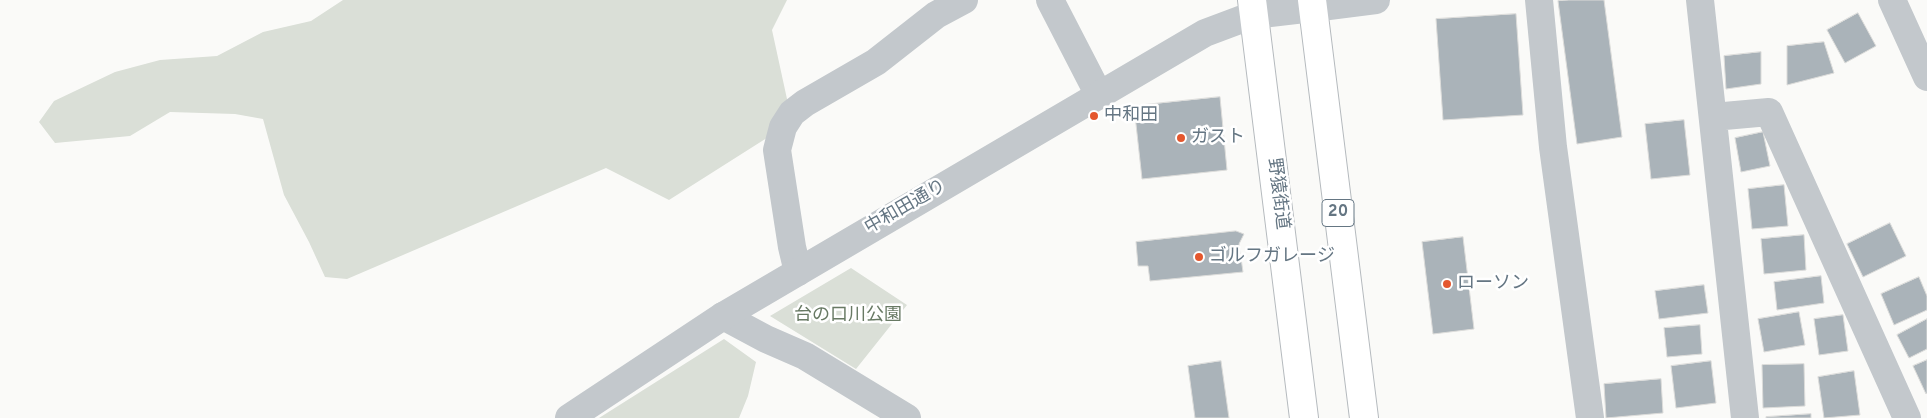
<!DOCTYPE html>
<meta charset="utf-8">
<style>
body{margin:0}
canvas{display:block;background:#fafaf8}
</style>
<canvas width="1927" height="418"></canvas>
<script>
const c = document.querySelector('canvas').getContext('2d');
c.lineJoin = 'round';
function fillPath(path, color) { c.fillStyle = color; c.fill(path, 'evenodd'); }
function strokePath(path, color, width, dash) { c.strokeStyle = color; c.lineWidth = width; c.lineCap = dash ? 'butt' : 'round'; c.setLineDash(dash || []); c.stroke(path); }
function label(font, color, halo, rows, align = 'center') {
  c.font = font + ' Overpass,"Noto Sans JP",sans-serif'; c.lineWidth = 5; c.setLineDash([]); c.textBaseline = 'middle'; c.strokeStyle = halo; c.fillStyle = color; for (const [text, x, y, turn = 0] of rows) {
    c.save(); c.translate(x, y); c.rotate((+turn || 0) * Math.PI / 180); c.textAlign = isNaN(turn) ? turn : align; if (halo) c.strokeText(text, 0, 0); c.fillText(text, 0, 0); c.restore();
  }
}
const green = new Path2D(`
 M343,0h444l-15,30 20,92 -123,78 -63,-32 -259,111 -22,-2 -16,-35 -25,-47 -21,-76 -28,-5 -65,-2 -40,24 -75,7 -16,-21 15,-21 61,-29 45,-12 57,-4 46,-24 48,-11z
 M851,268l56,37 -51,64 -86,-53z
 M724,339l32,23 -8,34 -9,22h-140z`);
const building = new Path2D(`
 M1569,0h35l18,137 -45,7 -19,-143z
 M1858,13l18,33 -31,17 -18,-33z
 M1516,14l7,101 -80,5 -7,-101z
 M1824,42l10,31 -47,12v-39z
 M1761,52v32l-35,5 -2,-33z
 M1220,97l7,73 -85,9 -8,-73z
 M1684,120l6,55 -39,4 -6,-55z
 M1763,132l7,34 -29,6 -6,-34z
 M1784,185l4,41 -36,3 -4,-40z
 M1890,223l16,33 -43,21 -16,-33z
 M1236,231l8,3 -5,10 4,28 -93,9 -2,-15h-10l-2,-24z
 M1804,235l2,35 -42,4 -3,-35z
 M1463,237l11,92 -41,5 -11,-92z
 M1821,276l3,27 -47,7 -3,-28z
 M1919,277l8,19v14l-33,15 -13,-31z
 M1704,285l4,28 -49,6 -4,-28z
 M1799,312l6,33 -41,7 -6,-33z
 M1843,315l5,36 -29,4 -5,-36z
 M1927,319v30l-18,9 -12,-23z
 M1700,325l2,29 -35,3 -3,-29z
 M1927,360v33l-1,1 -13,-28z
 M1221,361l8,57h-34l-7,-52z
 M1711,361l5,42 -40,5 -5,-42z
 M1804,364l1,42 -42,2 -1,-43z
 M1854,371l6,44 -36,3 -6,-41z
 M1661,379l2,34 -57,5 -2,-34z
 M1811,414v4h-45v-1z`);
const minor = new Path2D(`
 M1050,0l49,95
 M1539,0l14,147 37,271
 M1700,0l45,418
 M1892,0l35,77
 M1313,8l63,-8
 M1713,117l56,-5 138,306
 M798,272l-6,-25 -15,-97 6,-23 9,-14 13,-10 71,-41 60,-47 28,-15
 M723,316l43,23 39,17 102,62`);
const tertiary = new Path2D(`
 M569,418l154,-102 482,-283 48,-18 60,-7`);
const primary = new Path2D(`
 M1252,0l52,418
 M1312,0l52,418`);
const markers = [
 [1094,116,5,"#e4572e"],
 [1181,138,5,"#e4572e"],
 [1199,257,5,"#e4572e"],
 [1447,284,5,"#e4572e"]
];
const shields = [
 [1338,213,32]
];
const shieldNames = [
 ["20",1338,213]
];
const poiNames = [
 ["中和田",1104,116],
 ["ガスト",1191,138],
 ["ゴルフガレージ",1209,257],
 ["ローソン",1457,284]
];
const streetNames = [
 ["野猿街道",1277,194,83],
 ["中和田通り",906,208,-30]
];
const parkNames = [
 ["台の口川公園",848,316]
];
fillPath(green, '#dadfd7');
fillPath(building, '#aab3b9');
strokePath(building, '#dcdcda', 1);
strokePath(primary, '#b5babe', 30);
strokePath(minor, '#c3c8cc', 28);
strokePath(tertiary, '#c3c8cc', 28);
strokePath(primary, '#fff', 28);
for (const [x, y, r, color] of markers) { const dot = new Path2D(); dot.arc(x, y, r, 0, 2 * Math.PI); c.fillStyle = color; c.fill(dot); strokePath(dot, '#fff', 2); }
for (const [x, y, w] of shields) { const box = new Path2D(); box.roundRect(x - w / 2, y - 13.5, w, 27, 4); c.fillStyle = '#fff'; c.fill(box); strokePath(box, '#657683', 1); }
label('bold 16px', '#657683', null, shieldNames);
label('18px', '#657683', '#fff', poiNames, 'left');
label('18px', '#657683', '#fff', streetNames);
label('18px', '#687a64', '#fff', parkNames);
</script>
